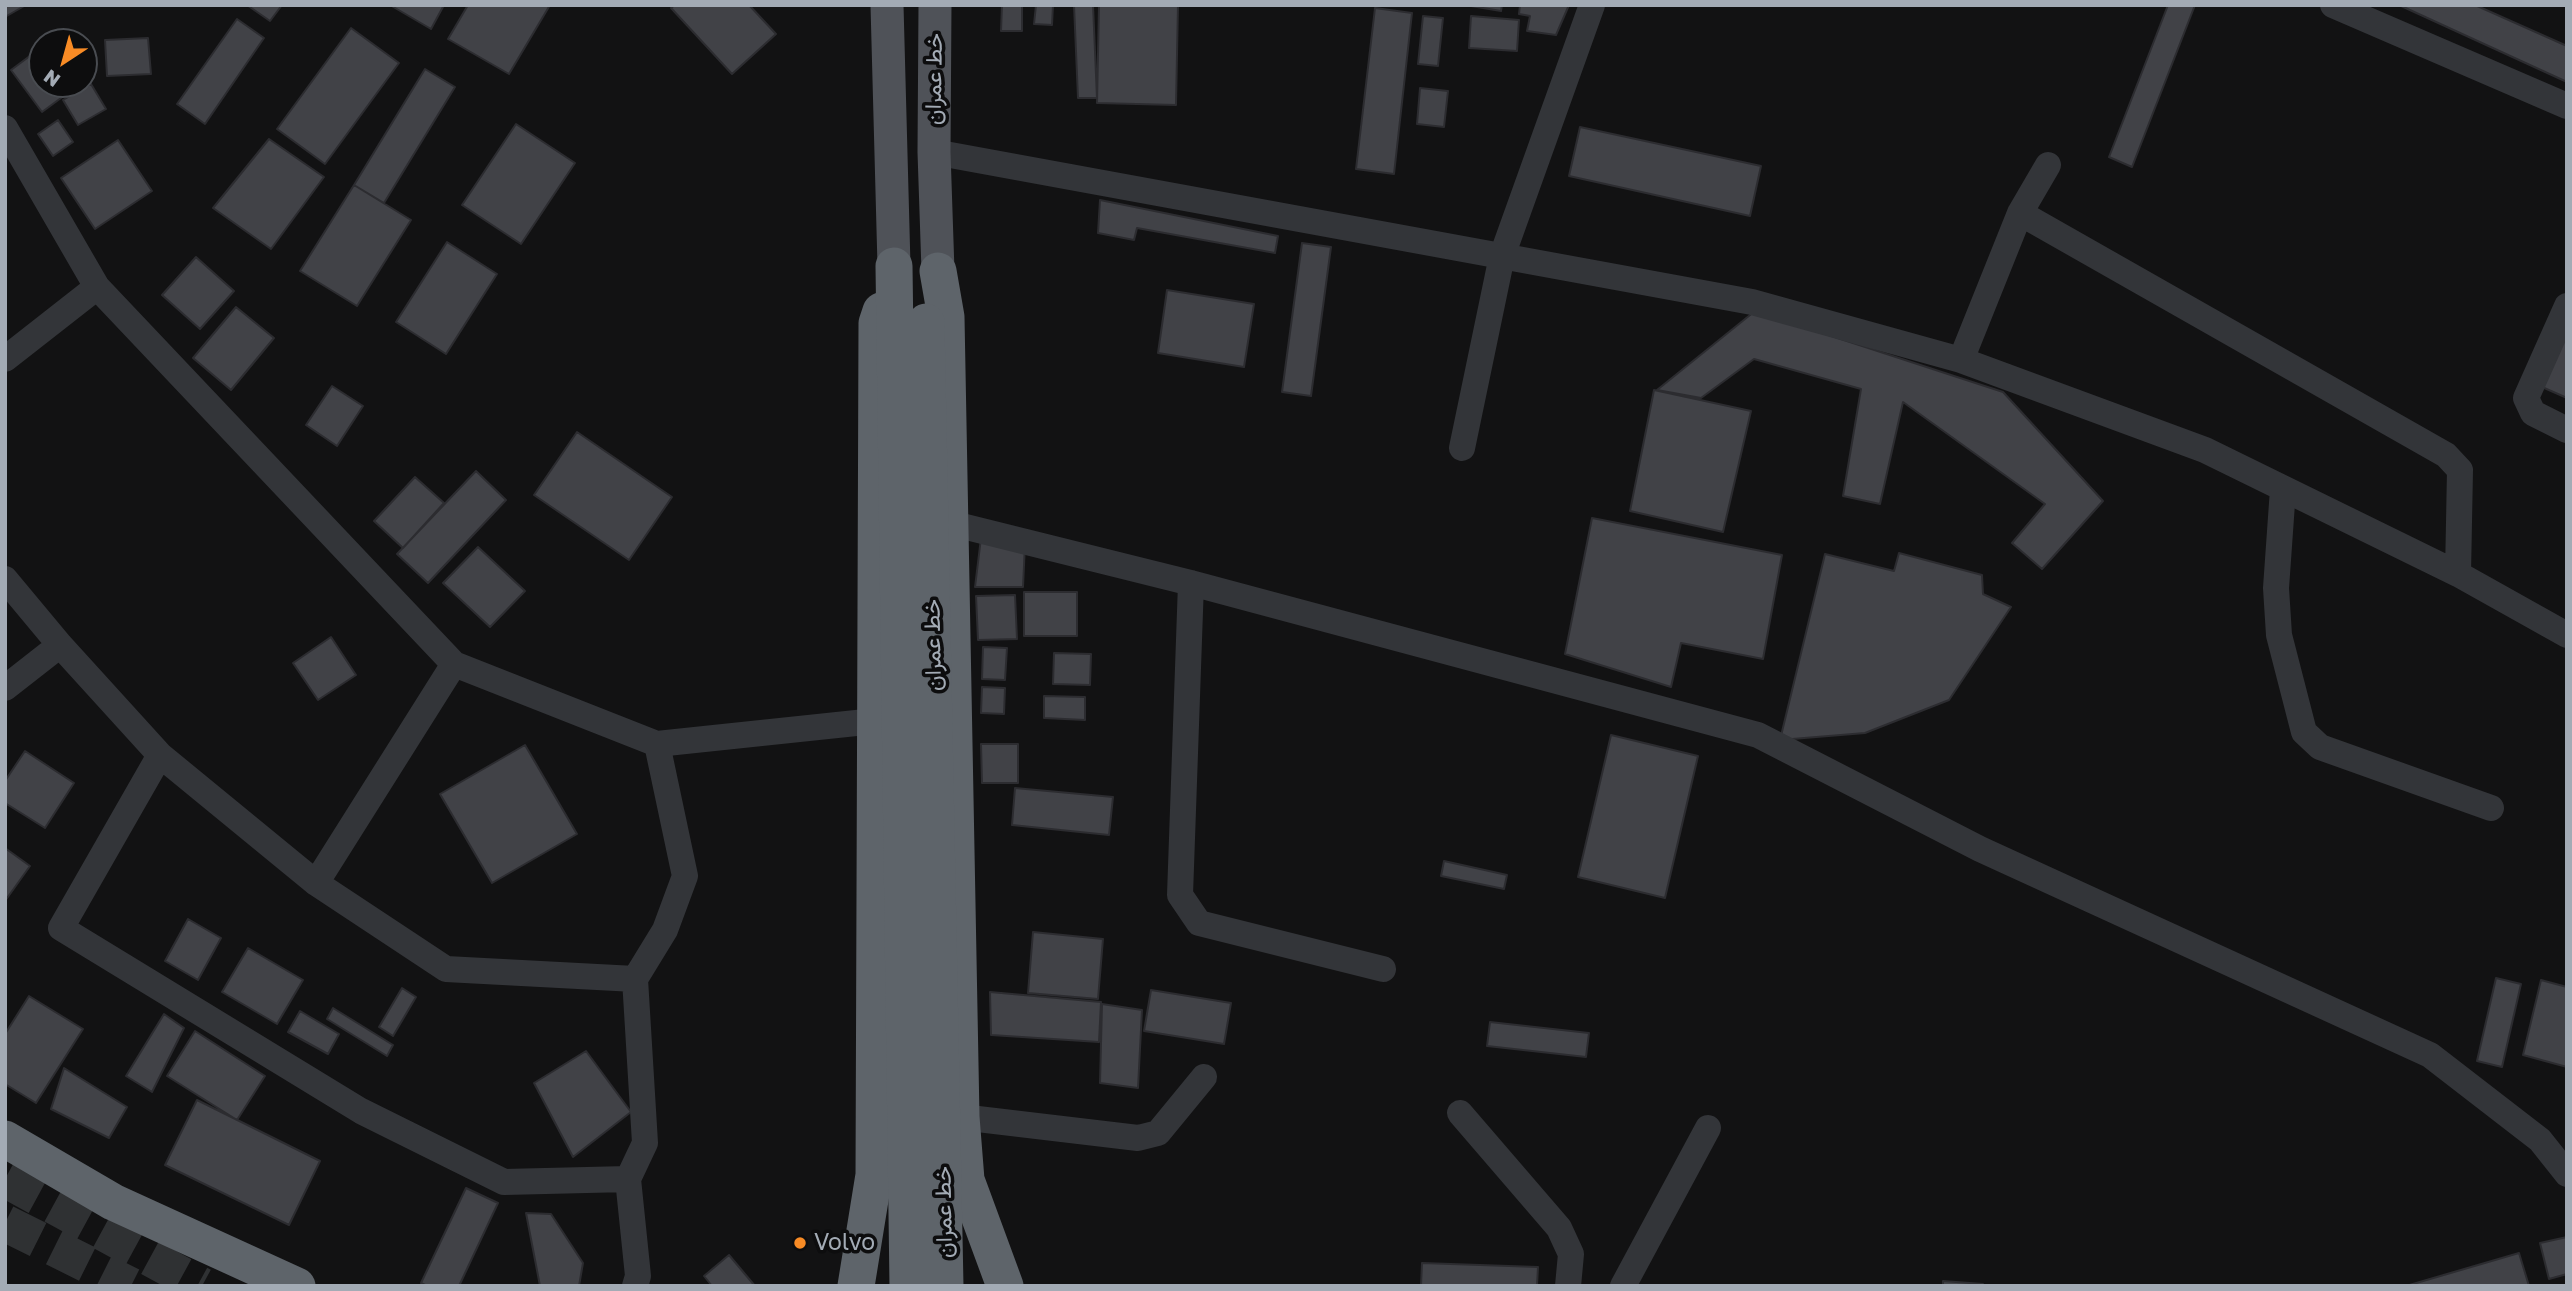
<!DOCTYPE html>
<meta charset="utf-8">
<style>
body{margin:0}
#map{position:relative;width:2572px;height:1291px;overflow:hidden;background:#121213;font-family:"Golos Text",sans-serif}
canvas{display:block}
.frame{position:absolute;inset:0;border:7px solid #a3abb5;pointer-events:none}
.north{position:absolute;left:28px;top:28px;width:70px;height:70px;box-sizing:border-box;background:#0d0d0e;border:2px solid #494c51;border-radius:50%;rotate:216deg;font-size:19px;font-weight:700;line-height:28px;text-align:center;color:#a3abb5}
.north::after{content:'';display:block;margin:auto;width:24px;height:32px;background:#f88b25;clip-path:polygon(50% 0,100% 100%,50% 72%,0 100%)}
</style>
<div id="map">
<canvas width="2572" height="1291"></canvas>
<div class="frame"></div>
<div class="north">N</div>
</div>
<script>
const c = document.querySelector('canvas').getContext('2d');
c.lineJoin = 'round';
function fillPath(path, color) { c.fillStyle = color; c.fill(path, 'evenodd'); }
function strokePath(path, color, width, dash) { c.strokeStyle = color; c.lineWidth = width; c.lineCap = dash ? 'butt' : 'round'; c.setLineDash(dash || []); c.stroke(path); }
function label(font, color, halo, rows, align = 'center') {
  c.font = font + ' "Golos Text",Vazirmatn,sans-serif'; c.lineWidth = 7; c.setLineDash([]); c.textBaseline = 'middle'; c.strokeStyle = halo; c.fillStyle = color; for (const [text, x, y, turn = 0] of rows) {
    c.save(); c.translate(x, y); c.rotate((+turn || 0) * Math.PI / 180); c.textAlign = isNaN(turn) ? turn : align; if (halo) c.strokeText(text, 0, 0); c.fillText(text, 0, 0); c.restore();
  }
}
const building = new Path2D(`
 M5,5h21l-21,12z
 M247,5h35l-12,16z
 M390,5h54l-13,24z
 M468,5h82l-41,69 -61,-35z
 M675,5h74l27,29 -44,40 -61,-66z
 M1002,5h20v26h-21z
 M1036,5h17l-1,20 -18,-1z
 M1074,5h19l4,93h-19z
 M1099,5h79l-2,100 -79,-2z
 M1465,5h37l-1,6z
 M1520,5h49l-13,30 -29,-4 3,-15 -11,-2z
 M2168,5h27l-63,162 -23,-10z
 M2399,5h76l92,41v36z
 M1375,8l37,5 -18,161 -38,-5z
 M1423,16l20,2 -5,48 -20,-2z
 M1471,16l48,4 -2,31 -48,-3z
 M237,19l27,19 -59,86 -28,-20z
 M351,28l48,35 -74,101 -48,-35z
 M59,34l6,8h-17z
 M148,38l3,36 -44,2 -2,-36z
 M42,47v37h38l-38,28 -31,-42z
 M425,69l30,18 -71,116 -30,-18z
 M91,84l15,25 -28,16 -15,-25z
 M1420,88l28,3 -4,36 -27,-3z
 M58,120l15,22 -20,14 -15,-22z
 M516,124l59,39 -54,81 -59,-39z
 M1580,127l181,39 -11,50 -181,-40z
 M269,139l55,38 -53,72 -58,-41z
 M118,140l34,51 -57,38 -34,-51z
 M354,185l57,35 -54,86 -57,-35z
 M1100,200l178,36 -3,17 -138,-25 -3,12 -36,-7z
 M447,242l50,32 -51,80 -50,-32z
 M1302,243l29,4 -20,149 -29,-4z
 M196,257l38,34 -34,38 -38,-34z
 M1167,290l87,14 -10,63 -86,-14z
 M236,307l38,31 -43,52 -38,-32z
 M1755,311l248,81 100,109 -61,68 -30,-26 33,-39 -142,-102 -23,102 -37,-8 18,-107 -107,-30 -53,39 -44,-8z
 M2567,334v64l-25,-11z
 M332,386l31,20 -26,40 -31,-21z
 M1654,390l97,21 -28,121 -93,-21z
 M577,432l95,65 -43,63 -95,-65z
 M476,471l30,29 -78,83 -31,-29z
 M415,477l29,26 -41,45 -29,-27z
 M1592,518l190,37 -19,104 -82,-16 -10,44 -106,-33z
 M981,538l44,6 -2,43h-48z
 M478,547l47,44 -35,36 -47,-44z
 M1899,553l83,22 1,19 28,13 -62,93 -84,33 -85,7 45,-186 69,17z
 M1024,592h53v44h-53z
 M1015,595l2,44 -39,1 -2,-44z
 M331,637l25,38 -38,25 -25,-37z
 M983,647l24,1 -2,32 -23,-1z
 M1054,653l37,1 -1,31 -37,-1z
 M982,687l23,1 -1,26 -23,-1z
 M1044,696l41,1v23l-41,-2z
 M1611,735l87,21 -33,142 -87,-21z
 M981,744h37v39h-36z
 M525,745l52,89 -85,49 -52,-89z
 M25,751l49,32 -29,45 -40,-25v-22z
 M1015,788l98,9 -4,38 -97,-10z
 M5,848l25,18 -25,35z
 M1444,861l63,14 -3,14 -63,-13z
 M188,919l33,19 -23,42 -33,-19z
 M1033,932l70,7 -5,60 -70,-6z
 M248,948l55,32 -26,44 -55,-32z
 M2496,978l25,6 -19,83 -25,-6z
 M2541,980l26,7v80l-44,-12z
 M402,988l14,9 -23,39 -14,-9z
 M1151,990l80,13 -7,41 -80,-13z
 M990,992l111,10 -2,40 -108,-7z
 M29,996l54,33 -47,74 -31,-19v-50z
 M1102,1004l40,6 -4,78 -38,-5z
 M333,1008l60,37 -6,11 -60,-37z
 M300,1011l39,23 -11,20 -40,-22z
 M164,1014l20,14 -32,64 -26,-16z
 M1490,1022l99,11 -3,24 -99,-11z
 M195,1031l70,45 -28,44 -70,-44z
 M586,1051l45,61 -58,45 -39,-74z
 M64,1068l63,39 -18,31 -58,-29z
 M197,1100l123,61 -31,64 -124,-60z
 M466,1188l32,15 -39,83h-32l-6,-3z
 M526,1213l25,1 32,49 -4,23h-39z
 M2567,1237v37l-18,5 -9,-36z
 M2519,1253l10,33h-123z
 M729,1255l26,31h-43l-8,-10z
 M1422,1263l116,4 -1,19h-116z
 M1943,1281l40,3v2h-40z`);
const highwayTunnel = new Path2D(`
 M5,1179l197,107
 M5,1223l126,63`);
const minor = new Path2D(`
 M2333,5l234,101
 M5,128l92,159 357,377 203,80 218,-23
 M934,152l818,150 209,58 244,90 253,124 109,61
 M2020,213l426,242 14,15 -2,104
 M2567,306l-41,92 7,15 34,17
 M5,359l92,-72
 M1961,360l59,-147 28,-48
 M1462,448l40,-192 90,-251
 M2283,489l-7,99 3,47 25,97 16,15 171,61
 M950,523l241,60 567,152 222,114 450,206 110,85 27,34
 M5,579l55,66 100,110 156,128 130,86 189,10 10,164 -17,36 10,97 -3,10
 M1191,583l-11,312 19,28 184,46
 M5,688l55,-43
 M160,755l-99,173 300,183 143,71 124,-3
 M316,883l138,-219
 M635,979l30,-49 20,-54 -28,-132
 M1460,1113l99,115 12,26 -3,32
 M961,1117l177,21 20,-5 46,-56
 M1623,1286l85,-158`);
const major = new Path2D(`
 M887,5l7,261
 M935,5l-1,147 4,119`);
const highway = new Path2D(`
 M938,271l8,46 15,800 5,63 39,106
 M5,1139l108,63 184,84
 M856,1286l18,-111 3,-852 4,-12`);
const highwayBridge = new Path2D(`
 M894,266l14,1020
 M926,322l19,964`);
const markers = [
 [800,1243,7,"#f88b25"]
];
const streetNames = [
 ["خط عمران",934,79,-89],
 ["خط عمران",933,645,-91],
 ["خط عمران",944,1212,-91]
];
const poiNames = [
 ["Volvo",814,1243]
];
fillPath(building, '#414247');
strokePath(building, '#2c2c30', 2);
strokePath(highwayTunnel, '#2f3133', 37, [37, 18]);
strokePath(minor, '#333539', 26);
strokePath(major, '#4f5258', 33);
strokePath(highway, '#5e646a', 37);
strokePath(highwayBridge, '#5e646a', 37);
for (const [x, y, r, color] of markers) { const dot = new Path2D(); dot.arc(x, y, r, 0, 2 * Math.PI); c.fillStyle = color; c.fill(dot); strokePath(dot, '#0d0d0e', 2.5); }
label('23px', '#a3abb5', '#0d0d0e', streetNames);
label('23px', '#a3abb5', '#0d0d0e', poiNames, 'left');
</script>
